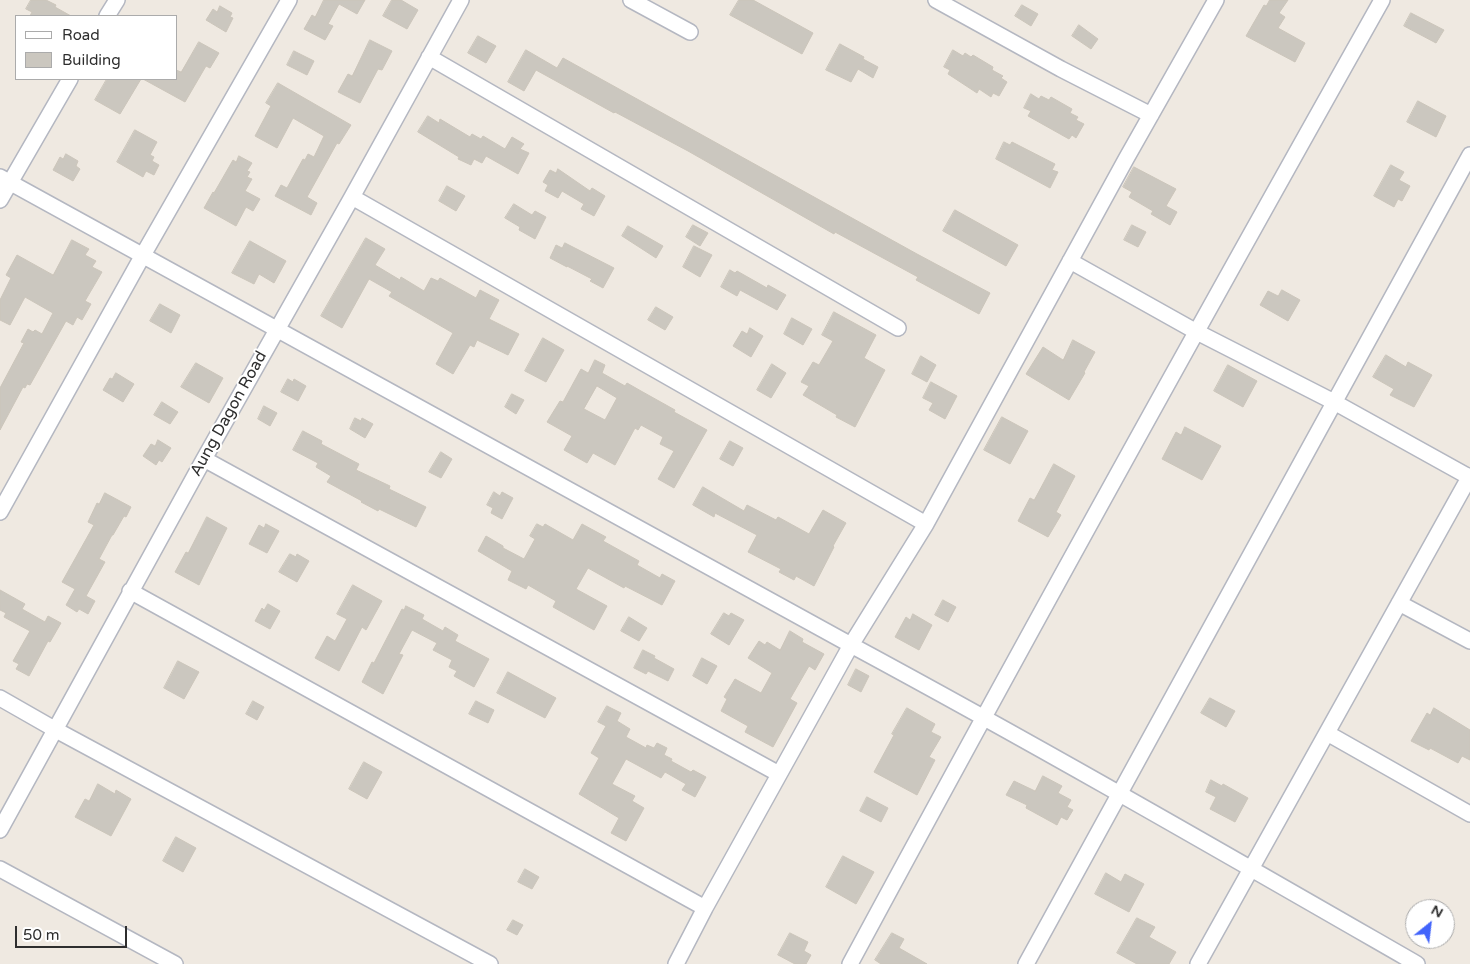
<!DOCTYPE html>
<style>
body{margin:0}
#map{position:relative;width:1470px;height:964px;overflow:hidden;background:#efe9e1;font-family:"Varela Round",sans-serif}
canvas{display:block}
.legend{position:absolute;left:15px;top:15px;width:162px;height:65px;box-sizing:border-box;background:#fff;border:1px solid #ababab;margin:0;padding:6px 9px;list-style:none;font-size:15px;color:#2e2e2e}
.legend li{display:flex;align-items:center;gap:10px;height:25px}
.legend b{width:25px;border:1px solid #ababab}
.north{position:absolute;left:1405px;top:899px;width:50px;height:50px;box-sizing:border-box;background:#fff;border:1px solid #ababab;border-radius:50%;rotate:29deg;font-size:14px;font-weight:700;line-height:20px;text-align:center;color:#2e2e2e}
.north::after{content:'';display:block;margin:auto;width:18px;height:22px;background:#4264fb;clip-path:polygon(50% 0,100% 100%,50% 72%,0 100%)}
.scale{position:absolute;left:15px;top:926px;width:112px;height:22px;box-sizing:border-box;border:2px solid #2e2e2e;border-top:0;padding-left:6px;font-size:15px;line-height:18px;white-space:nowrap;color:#2e2e2e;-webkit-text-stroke:4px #fff;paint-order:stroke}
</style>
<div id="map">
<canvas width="1470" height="964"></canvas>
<ul class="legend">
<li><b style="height:6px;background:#fff"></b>Road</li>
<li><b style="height:14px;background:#cbc7bf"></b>Building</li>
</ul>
<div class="north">N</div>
<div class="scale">50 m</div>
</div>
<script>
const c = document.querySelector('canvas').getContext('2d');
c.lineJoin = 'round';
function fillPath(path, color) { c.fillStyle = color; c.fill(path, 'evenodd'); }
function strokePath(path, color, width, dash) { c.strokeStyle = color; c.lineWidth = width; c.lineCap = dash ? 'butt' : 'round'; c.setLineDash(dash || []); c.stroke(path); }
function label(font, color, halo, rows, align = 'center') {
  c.font = font + ' "Varela Round",sans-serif'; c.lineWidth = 4; c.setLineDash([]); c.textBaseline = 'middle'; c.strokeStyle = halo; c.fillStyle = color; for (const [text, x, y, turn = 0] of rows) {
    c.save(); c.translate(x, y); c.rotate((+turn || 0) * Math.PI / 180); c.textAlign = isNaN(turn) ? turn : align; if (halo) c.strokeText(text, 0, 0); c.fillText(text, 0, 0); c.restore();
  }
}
const building = new Path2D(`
 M31,0h15l10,5 -1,2 16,9h-41l2,-4 -6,-3z
 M324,0h41l-8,14 -18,-10 -11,20 5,2 -8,14 -21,-11 8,-14 3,2z
 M392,0h9l17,10 -11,19 -24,-13z
 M739,0h14l60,33 -11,21 -72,-39z
 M1270,0h18l-9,13 6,4 -7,11 27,15 -10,19 -49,-26 18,-31 2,1z
 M1022,5l16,9 -7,12 -16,-10z
 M220,6l12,7 -2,4 3,1 -7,14 -20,-12 7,-11 4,3z
 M1411,13l33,17 -8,13 -32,-17z
 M1079,25l19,14 -7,10 -19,-13z
 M478,36l18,10 -10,17 -18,-10z
 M370,40l22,11 -10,19 -4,-1 -18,34 -22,-11 10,-18 4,2z
 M199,42l20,11 -9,15 -4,-2 -21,36 -42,-23h33v-9l5,2z
 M840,44l24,13 -1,2 15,8 -5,11 -15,-9 -7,13 -25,-12z
 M526,50l31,18 6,-10 354,196 73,39 -11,21 -63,-34 2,-3 -83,-45 -1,2 -146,-83 -73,-39 -1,1 -78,-43 -12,21 -16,-9z
 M953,50l10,6 2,-3 6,4 2,-2 20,12 -1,3 11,6 -2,2 6,4 -8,14 -6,-3 -2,4 -12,-8 -2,4 -29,-19 2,-4 -6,-3z
 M294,51l20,10 -7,14 -20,-10z
 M107,79h34l-21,35 -25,-14z
 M278,83l73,42 -12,19 -2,-1 -30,54 10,6 -6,12 -36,-19 6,-11 6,3 16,-29 2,1 3,-6 6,3 10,-21 -31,-18 -16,30 -22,-12 16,-30 -5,-3z
 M1031,94l8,5 2,-3 8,4 2,-3 21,12 -2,4 8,4 -2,3 8,4 -8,14 -4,-3 -3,4 -41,-23 3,-5 -7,-3z
 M1418,101l28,15 -10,21 -29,-15z
 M428,116l11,7 1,-4 30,18 2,-3 9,5 2,-3 22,13 7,-12 12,7 -4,5 9,4 -11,21 -32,-18 -4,7 -8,-4 -3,6 -13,-6 1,-2 -41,-25z
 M135,130l22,12 -7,13 4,2 -2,4 7,4 -5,10 -8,-4 -3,6 -26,-15z
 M1004,142l6,3 2,-3 43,22 -3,6 6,2 -8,16 -54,-29z
 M66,154l12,7 -2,5 4,3 -7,12 -20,-11 7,-13 3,2z
 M239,156l13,7 -5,8 3,1 -3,5 5,2 -7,12 15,8 -7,12 -7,-4 -10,19 -32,-18 9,-16 1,1 19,-33 3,2z
 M1391,165l13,7 -5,8 11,6 -8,15 -4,-2 -4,8 -20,-11z
 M1134,167l42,22 -10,17 11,6 -7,13 -19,-11 2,-3 -24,-14 3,-5 -9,-5z
 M558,169l32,22 2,-3 13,8 -11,20 -13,-7 3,-5 -22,-13 -4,7 -13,-7 3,-6 -5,-3 7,-12 6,3z
 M447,186l18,10 -9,15 -17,-10z
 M514,204l18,11 3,-4 11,6 -11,22 -16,-9 1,-3 -15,-9z
 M955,210l63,35 -12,21 -63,-35z
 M693,225l15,8 -8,13 -14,-9z
 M1132,225l14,7 -8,15 -14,-7z
 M628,226l35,20 -7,12 -34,-22z
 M366,238l19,11 -10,16 25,15 1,-3 23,14 7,-13 7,3 2,-3 36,20 4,-8 19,10 -10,19 30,15 -11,21 -31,-15 -3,7 -4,-2 -17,29 -17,-10 17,-31 -64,-37 3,-4 -23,-13 -27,49 -21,-12z
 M72,240l17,9 -4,6 11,6 -4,6 10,5 -17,29 6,3 -9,16 -5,-3 -4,8 -7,-4 -36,64 -3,-1 -2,4 -2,-1 -23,43v-42l24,-45 -3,-1 7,-13 5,3 2,-2 7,4 11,-21 -28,-16 -15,28 -10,-5v-20l11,-22 -5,-3 11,-20 36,20z
 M250,241l36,20 -12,22 -15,-9 -5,10 -22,-11z
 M565,243l49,25 -11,20 -13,-7 2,-2 -25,-13v1l-17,-9 6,-13 6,3z
 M694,246l18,9 -12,22 -17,-10z
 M730,270l5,3 2,-2 30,17 1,-3 18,10 -9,15 -37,-20 -3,6 -16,-9z
 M1282,290l18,10 -12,21 -28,-16 8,-14 10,5z
 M160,304l20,11 -9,18 -21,-12z
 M656,307l17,10 -8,13 -17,-10z
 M834,312l42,23 -12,23 21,12 -30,57 -19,-10 1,-2 -34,-20 6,-9 -8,-4 12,-20 6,3 14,-24 -11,-6z
 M792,318l20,11 -9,16 -19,-11z
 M750,328l13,8 -12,21 -18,-11 9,-15 5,3z
 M543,338l21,12 -18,32 -21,-11z
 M1073,340l22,12 -11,20 1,1 -16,27 -43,-26 17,-27 20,13z
 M1386,355l20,12 2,-5 24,13 -18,32 -24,-12 4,-6 -21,-12z
 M921,356l15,9 -9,17 -15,-8z
 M595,360l10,5 -3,8 23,13 2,-3 14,8 34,19 -1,2 33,18 -33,58 -16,-9 16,-28 -14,-7 3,-7 -22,-12 -3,5 -3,-2 -20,37 -22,-12 -6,10 -23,-13 8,-14 -25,-14 13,-21 3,1 18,-33 7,4zM597,386l20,12 -12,22 -21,-11z
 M196,363l27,15 -14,25 -28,-16z
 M772,364l14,9 -15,25 -14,-8z
 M1228,365l29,16 -14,26 -29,-16z
 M116,373l18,11 -11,18 -20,-12 7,-12 2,1z
 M288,379l5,3 1,-3 12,7 -8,15 -17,-9z
 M931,382l26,14 -12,23 -16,-9 4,-7 -10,-5z
 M512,394l12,6 -8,14 -11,-7z
 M162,402l16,10 -8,12 -16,-9z
 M264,406l13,7 -7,13 -12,-7z
 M1002,417l26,14 -18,33 -26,-14z
 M355,418l6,3 1,-3 11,6 -8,14 -15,-9z
 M1185,427l36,19 -19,34 -40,-21 14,-27 5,3z
 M303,431l19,10 -1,3 38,20 -3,6 34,16 -1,3 37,18 -10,20 -37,-18 -1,2 -17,-9 1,-1 -35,-19 4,-6 -15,-9 2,-4 -25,-13z
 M158,440l13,8 -9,14 -3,-2 -3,5 -13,-9 8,-12 4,2z
 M730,441l13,7 -10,18 -13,-7z
 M441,452l11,7 -11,19 -12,-6z
 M1054,464l21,12 -19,36 5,3 -13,22 -30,-16 12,-23 4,2z
 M703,487l41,24 3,-6 29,15 2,-3 31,17 14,-24 23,13 -13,23 1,1 -20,39 -18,-10 -2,4 -15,-8 2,-3 -33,-17 9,-17 -42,-22 -1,4 -21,-12z
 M494,492l6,4 2,-4 11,6 -11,21 -11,-6 2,-5 -6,-3z
 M105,493l26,14 -5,10 -2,-1 -11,19h-1l-13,24 6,3 -19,34 9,5 -7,13 -9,-5 -2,3 -11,-7 9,-16 -13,-7 32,-57 -6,-3 9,-19 2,1z
 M207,517l20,11 -28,57 -24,-13 11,-20 2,1z
 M266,524l13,7 -12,22 -18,-9 10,-19 5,3z
 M537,524l6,3 2,-3 28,16 9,-16 24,13 -3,4 36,20 -2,4 23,13 2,-4 13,7 -13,24 -37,-19 -1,2 -36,-20 -12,21 31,17 -13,24 -41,-23 3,-6 -28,-16 -2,4 -18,-9 4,-9 -34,-20 8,-15 17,10v2l21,11 11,-20 -5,-3z
 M290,554l6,3 1,-3 12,7 -12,21 -18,-10z
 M353,585l29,16 -16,29 -4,-3 -23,44 -24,-13 12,-22 8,5 12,-22 -10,-5z
 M0,590l25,14 -3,5 23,13 3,-6 13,7 -11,19 -2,-1 -19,35 -13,-7 3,-5 -6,-3 17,-30 -26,-14 2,-4 -6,-3z
 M943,600l13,7 -8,15 -13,-7z
 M268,604l12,7 -10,18 -15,-8 7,-13 2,2z
 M406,606l18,9 -2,4 21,12 2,-4 13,8 -3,6 34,18 -15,28 -20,-11 3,-5 -8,-4 3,-7 -19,-10 4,-7 -25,-13 -13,24 4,1 -20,39 -21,-12 10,-20 2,1 28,-54 2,1z
 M724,613l5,3 2,-3 13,7 -15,25 -18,-11z
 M913,614l19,11 -13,25 -24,-13 11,-20 4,3z
 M629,617l18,11 -8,13 -18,-10z
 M790,631l13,8 -1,3 22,12 -9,16 -6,-4 -19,33 7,4 -24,44 -28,-15 3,-6 -27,-15 6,-12 -3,-2 11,-18 26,14 11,-20 -24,-15 11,-17 6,4 2,-3 13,8z
 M643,650l12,6 -1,2 20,11 -6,12 -20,-10 -2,3 -12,-6z
 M702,658l15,8 -10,18 -14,-8z
 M178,661l21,11 -15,27 -20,-11z
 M856,669l13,7 -8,16 -13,-7z
 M508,672l48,26 -11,20 -48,-25z
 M1210,698l25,13 -9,16 -25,-14z
 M253,701l11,6 -7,13 -11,-6z
 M476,701l18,9 -6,13 -19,-9z
 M607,706l14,7 -4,8 13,8 -4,8 20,11 1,-3 7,3 3,-5 10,5 -3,7 8,4 -1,2 20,11 2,-2 13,7 -11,20 -13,-7 4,-6 -21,-12 -4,6 -35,-19 -14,25 23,12 -3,5 12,7 -18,33 -15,-8 8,-15 -40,-24 20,-36 -8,-5 15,-27 -8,-4z
 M907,708l28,16 -4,8 10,5 -12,20 6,3 -18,35 -43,-23 20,-37 -2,-1z
 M1434,708l36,22v30l-8,-4 -4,7 -28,-15 -1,2 -18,-9 16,-28 3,2z
 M364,762l18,10 -15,27 -18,-10z
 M1043,776l19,10 -4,7 13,7 -4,7 6,3 -6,10 -6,-3 -4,8 -31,-17 1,-3 -21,-10 8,-14 21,10z
 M1211,780l11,6 1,-2 25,14 -13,24 -25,-13 6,-12 -10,-5z
 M98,784l17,10 1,-4 15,9 -20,37 -36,-19 10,-18 4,2z
 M867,797l21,11 -7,14 -21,-11z
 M176,837l20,11 -13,24 -20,-11z
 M843,856l31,16 -18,32 -30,-17z
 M525,869l14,8 -7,12 -14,-7z
 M1106,873l15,9 4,-8 19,10 -15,28 -34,-18z
 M1137,918l18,9 -6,10 27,15 -7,12h-32l-20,-11z
 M513,920l10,5 -6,10 -10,-5z
 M790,933l18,9 -4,9 7,4 -5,9h-11l-17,-9z
 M892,933l12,6 -5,9 28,16h-46l-6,-4z`);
const minor = new Path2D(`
 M631,0l59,32
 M936,0l125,69 90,46
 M107,16l10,-16
 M429,57l469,271
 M0,177l851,468c191,103 378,211 566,319
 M352,197l574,327
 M0,200l70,-121
 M1070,261l125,70 139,71 135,75
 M204,459l575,315
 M0,512l143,-257 146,-255
 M130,591l575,317
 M1399,603l71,38
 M0,698l56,32 434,234
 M1327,733l143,81
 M0,830l204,-371 148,-262 109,-197
 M0,869l175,95
 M676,964l29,-56 146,-263 75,-121 200,-365 90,-159
 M850,964c174,-323 352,-644 532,-964
 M1026,964l444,-809
 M1198,964l272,-488`);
const streetNames = [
 ["Aung Dagon Road",229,414,-61]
];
fillPath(building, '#cbc7bf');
strokePath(building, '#cbc5ba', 1);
strokePath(minor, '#b4b7c1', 18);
strokePath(minor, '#fff', 15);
label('16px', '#2e2e2e', '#fff', streetNames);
</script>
